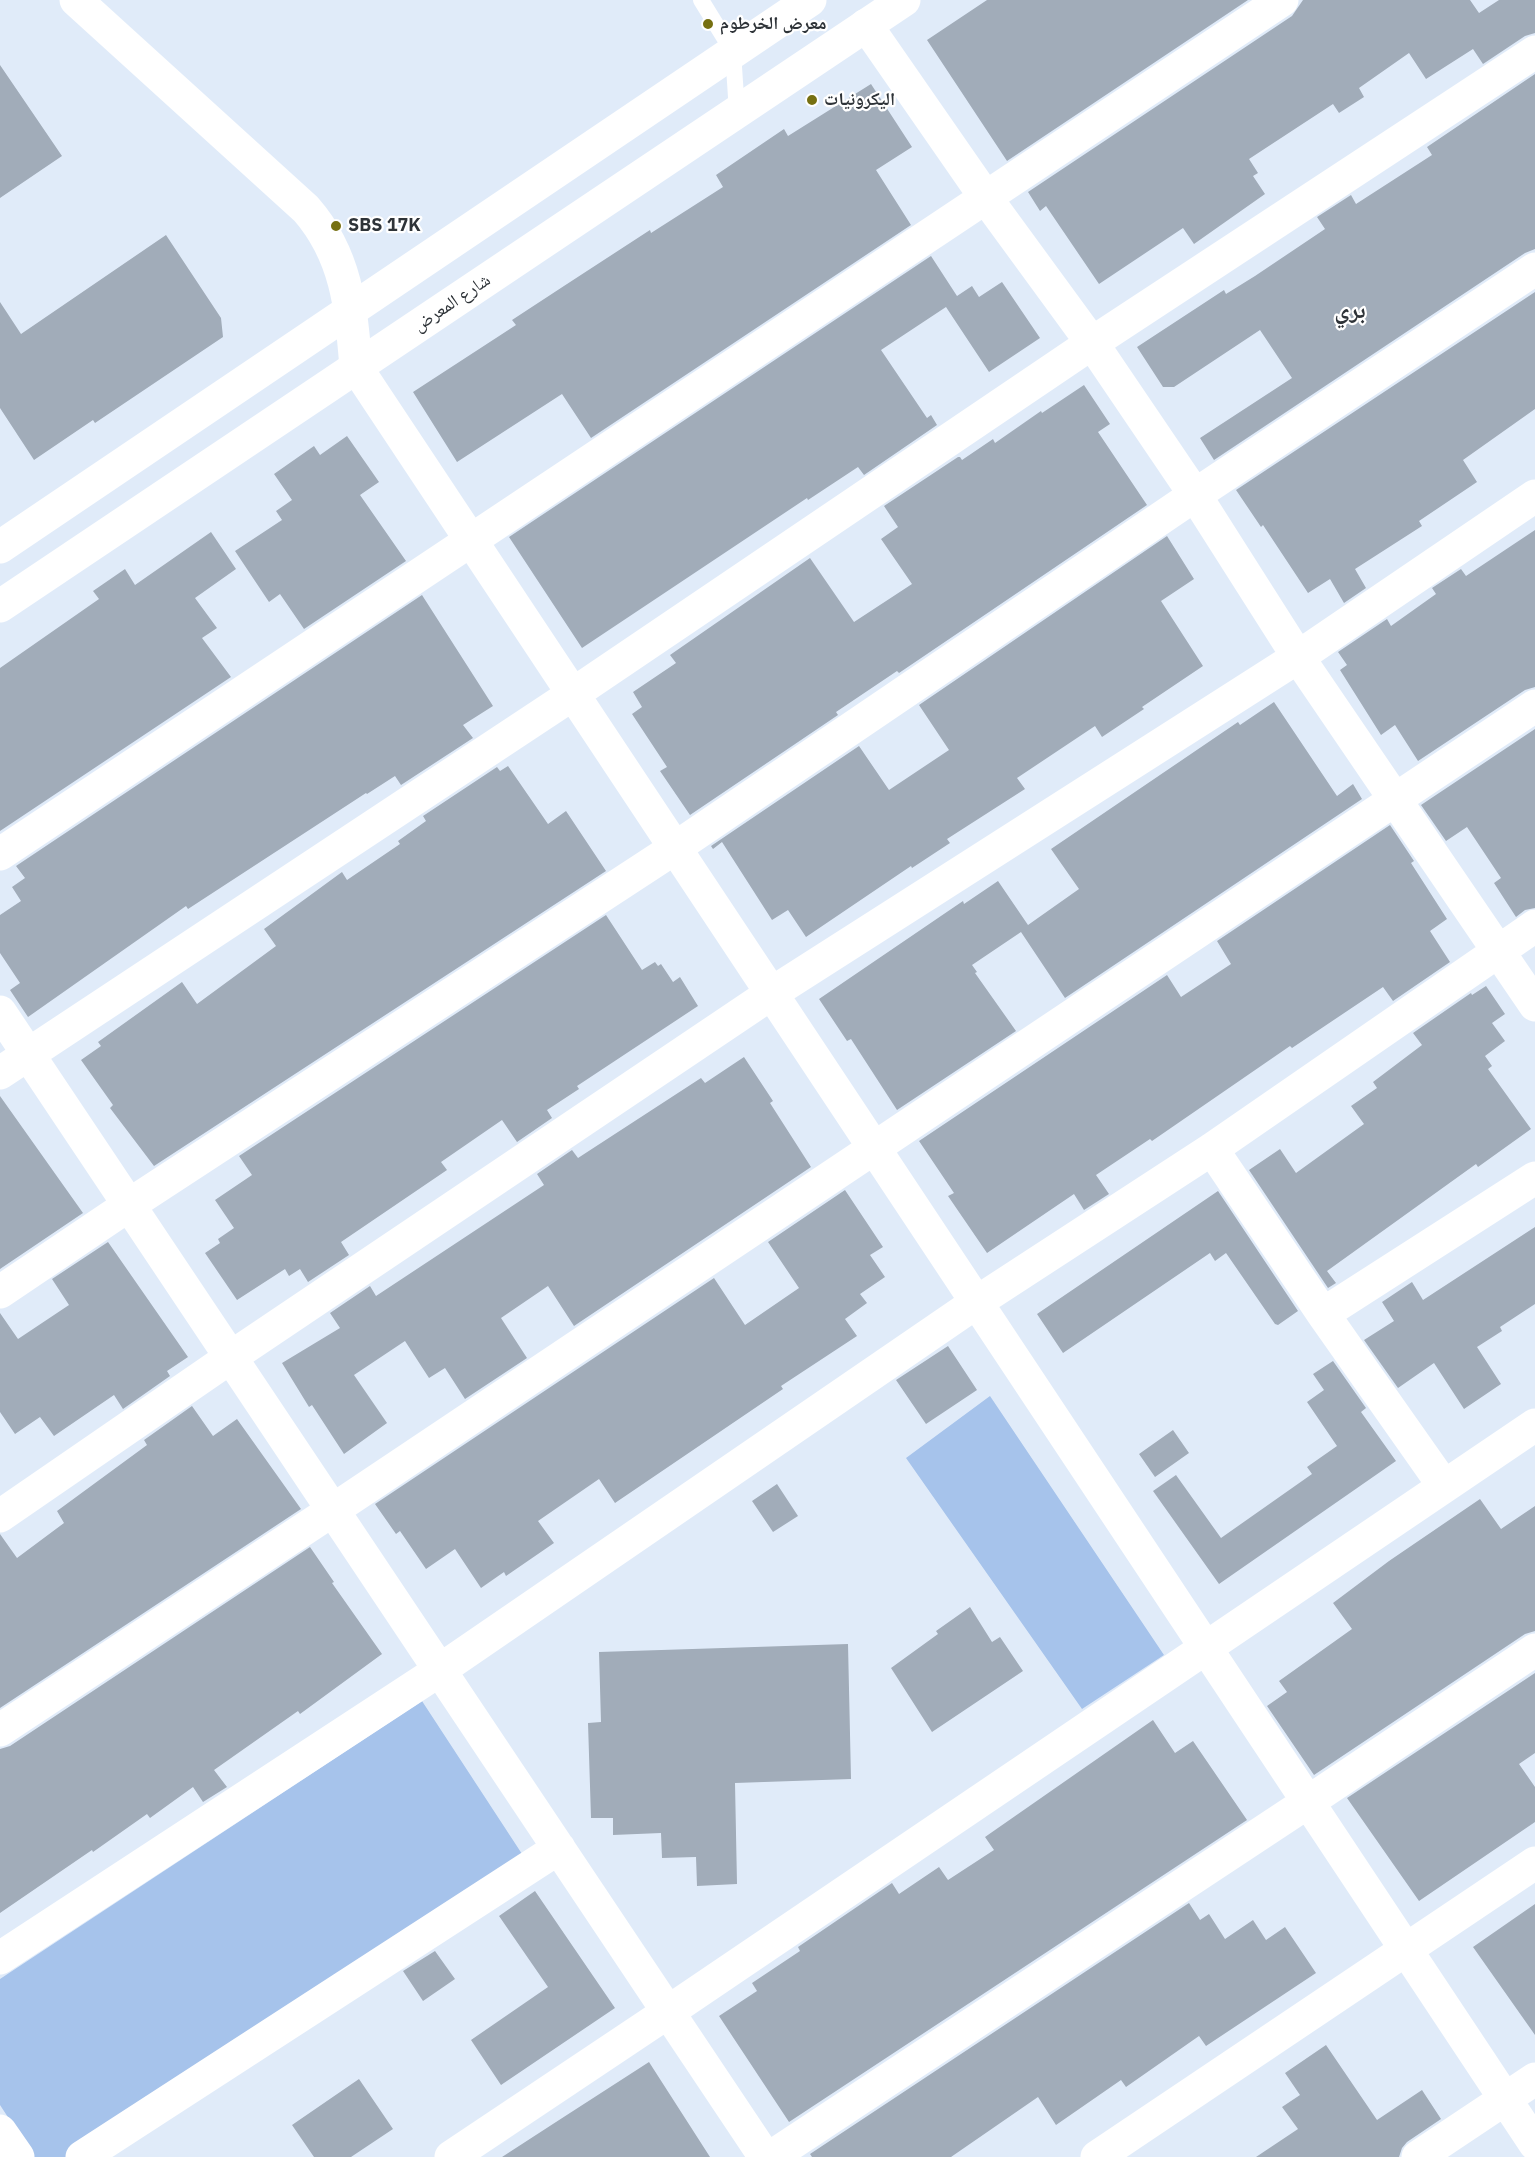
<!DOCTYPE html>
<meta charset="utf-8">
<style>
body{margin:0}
canvas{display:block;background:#e0ebf9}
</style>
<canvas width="1535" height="2157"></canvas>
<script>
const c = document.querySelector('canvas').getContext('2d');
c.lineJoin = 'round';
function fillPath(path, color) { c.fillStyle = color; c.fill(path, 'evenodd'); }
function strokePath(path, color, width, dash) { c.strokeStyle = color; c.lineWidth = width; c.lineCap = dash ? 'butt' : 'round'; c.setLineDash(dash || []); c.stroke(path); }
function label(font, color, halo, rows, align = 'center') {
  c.font = font + ' "IBM Plex Sans","Noto Naskh Arabic",sans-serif'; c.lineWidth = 4.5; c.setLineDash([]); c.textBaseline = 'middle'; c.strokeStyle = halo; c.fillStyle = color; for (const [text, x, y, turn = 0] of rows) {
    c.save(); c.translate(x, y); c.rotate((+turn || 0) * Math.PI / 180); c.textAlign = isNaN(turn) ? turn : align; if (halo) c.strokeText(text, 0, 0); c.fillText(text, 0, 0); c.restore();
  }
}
const green = new Path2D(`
 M990,1396l174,259 -82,54 -176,-251z
 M422,1701l102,156 -454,300h-36l-34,-52v-126z`);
const building = new Path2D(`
 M987,0h261l-241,161 -80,-121z
 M1303,0h167l9,13 20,-13h36v33l-10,3 -42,28 -10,-15 -47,30 -17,-26 -50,35 5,9 -25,16 -6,-9 -84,55 9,14 -5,3 12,18 -71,50 -11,-16 -84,56 -53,-78 -6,5 -12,-19 264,-176z
 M0,65l62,91 -62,42z
 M1535,74v175l-10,4 -311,207 -14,-22 92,-60 -32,-48 -86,57h-11l-26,-40 87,-57 2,4 29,-18 70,-47 -8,-12 34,-22 5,9 76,-49 -5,-8z
 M871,84l41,63 -36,23 35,55 -320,213 -29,-44 -105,68 -44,-70 103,-67 -4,-5 55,-36 83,-54 1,3 72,-46 -7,-12 68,-46 4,7z
 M166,235l55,83 2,19 -128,86 -2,-3 -59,40 -34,-52v-106l21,32z
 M931,256l26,40 15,-10 7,11 23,-15 38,56 -51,34 -43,-65 -65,43 46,68 4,-3 6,10 -73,50 -6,-8 -50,33 -1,-2 -225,150 -73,-111z
 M1535,292v117l-72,51 14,22 -58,39 3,5 -67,43 11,19 -22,15 -14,-24 -22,14 -45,-68 -2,2 -25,-37z
 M1084,385l26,39 -12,8 49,73 -248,168 -2,-2 -61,41 2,3 -148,100 -30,-44 7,-4 -35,-53 10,-7 -9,-15 43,-29 -6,-8 140,-97 44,64 58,-38 -31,-45 17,-12 -14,-21 74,-49h2l2,3 31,-21 2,4 46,-32 1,2z
 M347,436l32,46 -19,13 46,66 -102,68 -24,-35 -11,8 -34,-51 47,-31 -6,-9 16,-11 -18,-26 40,-28 6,9z
 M1535,530v157l-10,3 -107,71 -23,-36 -14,10 -41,-65 7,-5 -9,-13 49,-33 4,7 45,-32 -4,-6 29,-19 5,7z
 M211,532l25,37 -41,29 22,30 -15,10 29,39 -231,154v-163l99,-69 -6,-8 32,-22 10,16z
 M1167,536l27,43 -33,22 42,65 -61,41 2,2 -42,28 -7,-11 -78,52 8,11 -78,50 3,4 -38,25 -1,-2 -105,71 -18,-27 -16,10 -50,-78 -9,7 -2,-3 148,-100 30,44 60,-40 -30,-45z
 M422,595l71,111 -30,19 10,13 -72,47 -6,-9 -28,18 -1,-1 -178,116 -2,-3 -158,111 -18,-27 10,-7 -20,-30v-38l21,-14 -9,-14 13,-9 -9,-12z
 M1274,702l63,94 16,-12 9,15 -297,199 -44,-66 -49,33 5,7 -2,1 41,58 -119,79 -46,-71 -4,2 -28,-42 144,-98 1,3 34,-23 30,44 51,-36 -28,-40 187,-127 2,3z
 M1535,729v179l-10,2 -9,7 -22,-34 7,-5 -34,-51 -21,14 -25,-36z
 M508,766l40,58 18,-13 40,60 -452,295 -44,-58 3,-3 -32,-45 20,-14 -3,-4 84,-60 15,22 79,-58 -12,-17 78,-57 5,8 53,-36 -2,-3 28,-20 -3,-5 74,-49 3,4z
 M1390,825l24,36 -3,2 36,56 -17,12 20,31 -57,39 -10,-14 -91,61 -2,-2 -138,95 -2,-2 -54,36 13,19 -25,16 -10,-16 -87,59 -39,-57 6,-3 -35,-52 248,-166 14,22 50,-33 -14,-23z
 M606,915l36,55 13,-8 3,4 3,-2 12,18 7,-5 18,29 -121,80 2,3 -32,21 5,8 -35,24 -15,-22 -61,42 6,8 -106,72 8,13 -41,27 -8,-13 -11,7 -4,-7 -48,31 -32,-47 15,-10 -2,-4 16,-11 -19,-28 37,-25 -13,-19z
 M1486,986l19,28 -13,9 13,18 -20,15 7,10 -4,3 43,60 -53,38 -2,-3 -149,107 9,12 -8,5 -79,-118 31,-21 16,24 68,-49 -13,-18 26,-18 -4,-6 49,-37 -9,-12 58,-40 1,2z
 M744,1057l29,44 -3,2 41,64 -237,159 -26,-40 -47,32 26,40 -62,41 -20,-31 -16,10 -24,-37 -51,34 33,48 -43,31 -32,-49 -3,2 -27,-44 58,-35 -10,-15 40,-27 6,10 168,-111 -7,-11 35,-24 6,8 123,-80 4,5z
 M0,1096l83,117 -83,56z
 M845,1190l38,57 -13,8 15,22 -25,17 7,9 -22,16 12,17 -76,50 2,3 -168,114 -16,-24 -61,42 16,22 -48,33 -2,-4 -23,16 -26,-39 -29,20 -26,-38 -4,3 -21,-30 339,-226 31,47 54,-37 -31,-46z
 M1218,1191l80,120 -20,14 -3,-1 -49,-71 -11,8 -5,-8 -147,100 -26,-39z
 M1535,1227v77l-35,23 2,4 -25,16 24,37 -37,25 -30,-46 -36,25 -34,-48 30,-19 -12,-19 30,-20 11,18z
 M108,1242l80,115 -21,14 3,5 -47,33 -9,-14 -60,41 -14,-19 -25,17 -15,-22v-99l18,26 51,-34 -17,-26z
 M948,1346l29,44 -51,34 -30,-44z
 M1333,1361l33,47 -5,4 35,49 -177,123 -66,-93 23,-16 45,63 91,-64 -5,-7 30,-21 -30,-44 17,-12 -11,-16z
 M192,1406l21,30 24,-17 64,90 -301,199v-174l17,24 47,-35 -7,-12 90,-66 -3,-5z
 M1173,1430l16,23 -34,24 -16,-23z
 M777,1484l21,32 -25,16 -21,-31z
 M1480,1499l21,30 34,-23v125l-10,3 -211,141 -47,-69 20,-14 -8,-11 73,-52 -19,-26 56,-42z
 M310,1547l24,35 -2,1 50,71 -82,60 -2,-3 -84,59 13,17 -24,15 -10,-15 -43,31 -3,-4 -54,38 -1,-2 -92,63v-164l10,-3z
 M970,1607l22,35 8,-5 23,34 -91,61 -41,-64 47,-34 -2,-3z
 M848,1644l3,135 -116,4 2,101 -40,2 -1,-29 -34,1 -1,-25 -48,2v-17h-22l-3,-95 13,-1 -2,-70z
 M1535,1673v80l-16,11 16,23v35l-116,79 -72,-103z
 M1153,1720l22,33 18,-12 54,79 -458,302 -70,-106 38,-25 -5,-8 48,-32 -2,-4 94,-64 7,11 40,-27 9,13 46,-30 -9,-13z
 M535,1891l80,117 -114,77 -30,-45 77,-53 -49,-71z
 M1189,1903l11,17 9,-6 16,25 28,-19 13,20 19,-13 31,46 -110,73 -7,-10 -73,51 -5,-7 -65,45 -18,-28 -87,60h-139l-2,-3z
 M1535,1904v131l-62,-88z
 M435,1951l20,28 -32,22 -20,-30z
 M1326,2045l51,75 45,-30 19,29 -34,23 -5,6 -3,9h-143l42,-28 -16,-22 18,-12 -15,-22z
 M649,2062l61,95h-208l54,-35z
 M359,2079l34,50 -42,28h-37l-22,-32z`);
const lane = new Path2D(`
 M701,0l32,52 4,60`);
const street = new Path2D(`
 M76,0l230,209c41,47 45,99 50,158l1179,1777
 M866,25l120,173 106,145 103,152 103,162 237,348
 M0,854l1282,-854
 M0,1012l765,1145
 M0,1073l573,-379 519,-351 443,-291
 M1212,1149l111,165 121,172
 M0,1292l129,-87 546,-357 520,-353 340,-226
 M1323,1314l212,-136
 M0,1516l231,-159 541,-364 526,-336 237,-161
 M0,1730l333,-220 1202,-804
 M0,1958l440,-288 537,-368 235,-153 323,-223
 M0,2131l18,26
 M82,2157l477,-309
 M451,2157l217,-145 867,-587
 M771,2157l537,-355 227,-152
 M1097,2157l438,-294
 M1418,2157l117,-78`);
const secondary = new Path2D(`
 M0,547l810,-547
 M0,606l904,-606`);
const markers = [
 [708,24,6,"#767011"],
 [812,100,6,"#767011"],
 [336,226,6,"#767011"]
];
const poiNames = [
 ["معرض الخرطوم",720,24],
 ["اليكرونيات",824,100],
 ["SBS 17K",348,226]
];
const streetNames = [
 ["شارع المعرض",452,303,-34]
];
const districtNames = [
 ["بري",1350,311]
];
fillPath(green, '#a6c3eb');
fillPath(building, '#a1acb9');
strokePath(lane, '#fff', 16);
strokePath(street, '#fff', 33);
strokePath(secondary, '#fff', 33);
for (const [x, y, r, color] of markers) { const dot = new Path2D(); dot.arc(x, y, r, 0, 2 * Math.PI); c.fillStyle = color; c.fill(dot); strokePath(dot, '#fff', 2); }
label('bold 18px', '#2e3338', '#fff', poiNames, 'left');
label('18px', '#2e3338', '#fff', streetNames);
label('bold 24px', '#2e3338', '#fff', districtNames);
</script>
